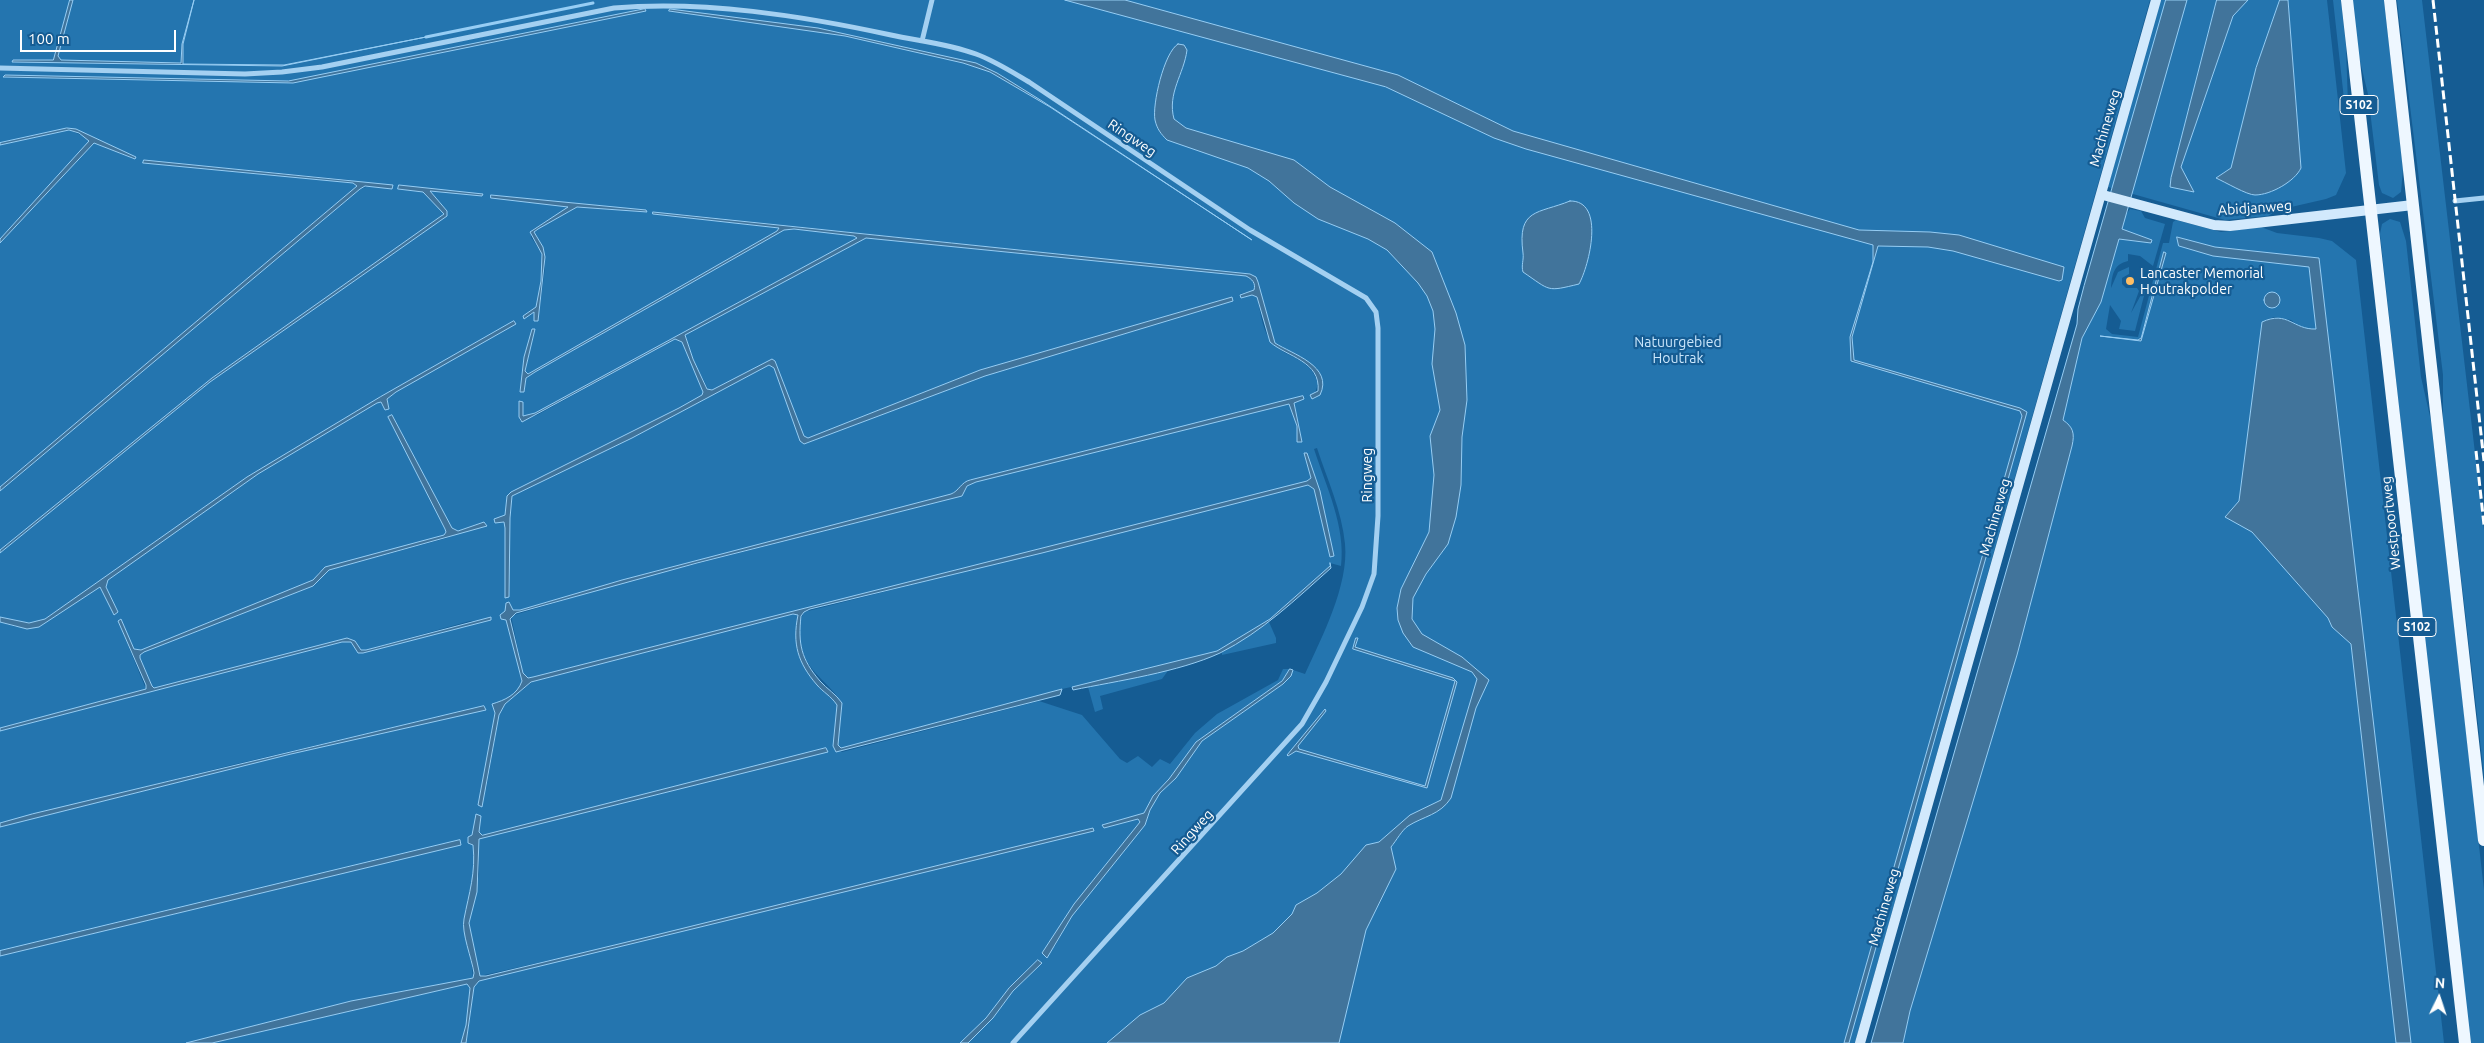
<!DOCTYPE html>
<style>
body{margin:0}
#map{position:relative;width:2484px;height:1043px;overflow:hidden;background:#155c93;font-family:Ubuntu,sans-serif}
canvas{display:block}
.north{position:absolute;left:2414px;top:973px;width:50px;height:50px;-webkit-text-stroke:4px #155c93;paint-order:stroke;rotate:4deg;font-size:14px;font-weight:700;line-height:20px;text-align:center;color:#fff}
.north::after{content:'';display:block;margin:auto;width:18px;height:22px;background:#fff;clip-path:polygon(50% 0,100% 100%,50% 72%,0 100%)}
.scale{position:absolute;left:20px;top:30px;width:156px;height:22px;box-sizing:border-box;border:2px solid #fff;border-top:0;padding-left:6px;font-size:15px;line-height:18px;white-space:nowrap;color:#fff;-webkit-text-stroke:4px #155c93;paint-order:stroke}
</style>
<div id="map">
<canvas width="2484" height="1043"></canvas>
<div class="north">N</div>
<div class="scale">100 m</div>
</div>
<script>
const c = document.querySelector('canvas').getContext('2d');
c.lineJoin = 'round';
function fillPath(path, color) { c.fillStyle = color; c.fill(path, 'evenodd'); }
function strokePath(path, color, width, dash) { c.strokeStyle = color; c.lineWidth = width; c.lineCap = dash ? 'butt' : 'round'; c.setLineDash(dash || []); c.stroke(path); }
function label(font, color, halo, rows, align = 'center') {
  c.font = font + ' Ubuntu,sans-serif'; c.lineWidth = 4.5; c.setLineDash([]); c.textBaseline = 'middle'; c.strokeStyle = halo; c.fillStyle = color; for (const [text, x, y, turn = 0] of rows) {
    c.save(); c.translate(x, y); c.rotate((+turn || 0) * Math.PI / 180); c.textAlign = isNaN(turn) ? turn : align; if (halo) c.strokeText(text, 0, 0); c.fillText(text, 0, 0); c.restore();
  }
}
const green = new Path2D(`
 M0,0h2150l-295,1043h-887l25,-25 20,-27 28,-28 -3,-3 -29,28 -23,30 -26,25h-494l8,-56 5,-6 615,-150 -1,-3 -463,114 -150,34 -11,-53 10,-49v-35l348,-87 -1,-4 -344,87 -3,-3 2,-16 -8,13 -3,14 3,2 2,15 -10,72 5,16 3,30 -122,23 -165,42h-186v-87l283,-68 177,-48 -460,111v-124l291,-73 194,-44 -1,-4 -252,59 -232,58v-92l342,-89h9l12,11 128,-33 -21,1 -104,29h-5l-6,-9 -8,-3 -193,50 -2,-2 -12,-28 -1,-3 5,-3 169,-66 16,-16 118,-32 36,-16 -25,9 -6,-3 -60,-113 53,114 2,3 -3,3 -125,37 -5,8 -173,70 -7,-1 -13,-29 -3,1 28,68 -146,39v-106l16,5h23l61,-40 14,27 4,-2 -12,-25 1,-7 151,-106 119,-71 3,-1 5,8 4,-1 -2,-10 9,-7 120,-69 -2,-2 -134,76 -133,80 -202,142 -16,4 -29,-6v-64l210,-171 237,-166v-5l-17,-20 52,3 -84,-5 25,3 21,22 -232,164 -212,172v-59l360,-302 9,-3 -19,-6 -206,-20v3l209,20 4,3 -357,301v-244l94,-100 40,16 2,-2 -69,-29 -67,15zM491,195l155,15 1,2 -70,-5 -39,22 -4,3 9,15 2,21 -7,53h-4v-9l-10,7 12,-12 5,-26 1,-27 -11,-17 1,-7 37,-23 -78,-9zM654,214h24l572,60 8,8 17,61c22,14 51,20 45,52l-5,-2 3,-9c-8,-30 -36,-24 -49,-46 -7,-10 -9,-29 -12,-41l-5,-2 -11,3 -1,-4 14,-4 1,-3 -4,-9 -5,-2 -380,-38 -181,97 8,24 15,30 4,1 60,-31 3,2 29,75 4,2 172,-68 252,-73 1,4 -248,75 -181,68 -30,-77 -5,-2 -137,73 -120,58 -2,22 -1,79 -4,1v-70l-1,-6h-5l1,-4 5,-2 2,-20 4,-4 168,-84 23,-13 1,-3 -21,-50 -7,-3 -138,76 -17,6 -1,-19 3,1 1,13 12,-3 322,-175 -3,-2 -60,-7 -10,1 -249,142 -9,6 -2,14h-4l4,-35 11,-28 -10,43 3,2 249,-143 2,-3zM1303,397l1,2 -10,4 8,39 -5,-1v-15l-8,-22 -313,78 -9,4 -5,10 -341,87 -110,33 12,57 5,5 5,-1 722,-182 52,-14 4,-3 -1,-4 6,4 18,78 -4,1 -16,-68 -6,-4 -504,127c-4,7 -4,15 -4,23 1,35 25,42 42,68l-4,43 3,2 221,-59 68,-15 87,-22 53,-33 60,-53v-3l11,3c5,-39 -15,-80 -27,-117l3,-1c10,31 25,63 28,96 4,41 -23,93 -40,130l-12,-4 -2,6 -8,8 -81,57 -26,37 -16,14 -10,18 -5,15 -73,91 -17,30 -13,7 32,-49 66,-82 -1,-3 -35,9 -2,-3 42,-12 9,-17 16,-17 27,-37 86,-61 8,-12h-7l-5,11 -61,34 -22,19 -25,31 -10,-5 -8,8 -14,-11 -11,7 -7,-4 -38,-44 -43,-14 -197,51 -9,-6 4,-42c-6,-8 -14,-12 -20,-19 -19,-22 -25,-41 -19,-70l-5,-1 -261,68 -27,22 -6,12 -13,73 1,-30 8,-46 -3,-9c13,-4 25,-9 30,-23l-16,-61 -3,-1 2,-8 5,-3 3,2h7l102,-30 329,-86 19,-14z
 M2159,0h58l-46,178v9l22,5 -12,-25 52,-151 15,-16h32l-24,68 -25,100 -15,10 85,-10 -13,-168h39l19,173 -10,22 -10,4 -48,11 -10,6 -43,4 -117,-33z
 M2333,0h8l5,46 2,59 -4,-6z
 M2352,0h32l19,169 -2,23 -8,6 -11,-5 -3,-8 -11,-91 -12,-49z
 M2397,0h25l62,530v245l-41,-355v-45z
 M69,130l19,8 1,5 -89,96v-94z
 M2130,209l11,2 4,7 20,6 -12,42 -13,-10 -12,-2v7c-14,3 -16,13 -17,27l7,-16 11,-5v7l-7,4v6l4,4h11l2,3 -8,22 16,-29 -12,47 -16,-2 2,-8 -11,-16 -4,24 6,5 26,3 25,-94h6l4,-21 3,-2 45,12 40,-5 16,6 42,5 13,3 24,19 88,783h-34l-91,-785 -104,-11 -38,-10 36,19 96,10 7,64 -14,-1 -11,-9 -17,-3 -12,5 -23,179 -13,14 26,17 76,86 4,9 19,17 45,399h-493l7,-32 107,-356 55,-209 -9,-26 19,-82 19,-36 18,-63 32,4 1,-3 -30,-11 3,-13z
 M2390,219l10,3 6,19 15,136 10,44 53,469v153h-15l-89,-809 2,-10z
 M1269,622l7,16v5l-54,12v-3z
 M1170,668l-8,11 -62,17 3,13 -8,3 -7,-25z
 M467,984l3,4 -4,37 -5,18h-249z`);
const water = new Path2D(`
 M70,0h3l-15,56 3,4 120,3 1,-19 12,-44 -11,44v20l101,1 142,-28 -144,29 -270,-4 1,-2h40z
 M1065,0h60l273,75 115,56 346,99 71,2 29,3 105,32 -2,13 -3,1 -106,-30 -25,-4 -50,-1 -26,91 2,23 166,48 7,4 -178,631h-5l178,-627 -2,-5 -169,-50 -1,-24 23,-75v-17l-347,-96 -32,-11 -108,-51z
 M2166,0h21l-65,229 30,11 -1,3 -32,-4 -18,63 -19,36 -19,82c10,7 12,13 9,26l-55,209 -107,356 -7,32h-32l206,-719 1,-15 6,-23z
 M2217,0h31l-15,16 -52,151 13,25 -24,-5 1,-9z
 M2280,0h8l13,168c-6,13 -30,27 -46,27 -8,0 -30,-13 -39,-17l15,-10 25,-100z
 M645,9l1,2 -353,72 -290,-6 2,-2 283,6z
 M670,9l148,19 158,35 21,10 45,28 210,139 -202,-133 -60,-35 -27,-9 -118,-27 -176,-25z
 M1178,44l6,1 3,5c-3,24 -20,43 -13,69l12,9 108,32 36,27 65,36 37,29 24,61 9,32 2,55 -5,37 -1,48 -5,32 -8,27 -22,30 -13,24 -1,21 10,15 40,23 27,23 -13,28 -25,90c-11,17 -27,18 -43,28 -6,4 -12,15 -17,21l5,22 -30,61 -27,113h-232l33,-28 24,-12 23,-25 29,-12 11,-9 16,-6 30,-18 19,-19 4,-9 21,-12 24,-19 25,-29 13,-3 31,-27 31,-15 36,-121 -5,-7 -59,-25 -10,-14 -5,-13 -1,-12 4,-19 28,-57 5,-57 -4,-39 10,-26 -8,-46 3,-35 -2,-18 -6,-15 -9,-13 -31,-33 -19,-11 -50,-20 -24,-16 -25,-22 -21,-13 -81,-28c-6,-6 -10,-11 -12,-20 -3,-15 9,-68 23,-76z
 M67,128l9,1 60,28 -1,2 -41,-16 -94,100v-4l89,-98 -10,-8 -10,-3 -69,15v-2z
 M144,160l249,25 -1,4 -27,-3 -5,3 -360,302v-4l357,-301 -4,-3 -210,-20z
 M399,185l84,9 -1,2 -52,-5 17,20v5l-237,166 -210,171v-3l212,-172 232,-164 -21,-22 -25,-3z
 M491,195l155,15 1,2 -70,-5 -39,22 -4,3 9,15 2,10 -7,64h-4v-9l-10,7 -1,-3 13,-9 5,-26 1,-27 -12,-22 38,-25 -77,-9z
 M1570,201c36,-1 19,65 9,83 -33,8 -28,7 -56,-12 -2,-7 1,-12 0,-19 -6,-45 15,-39 47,-52z
 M653,212l597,62 6,3 2,5 17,61c17,11 59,23 45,52l-8,4 -2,-4 8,-4c3,-30 -31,-34 -48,-49l-13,-45 -5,-2 -11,3 -1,-3 14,-5c2,-7 -2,-11 -8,-14l-380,-38 -181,97 8,24 14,30 5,1 60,-31 3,2 29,75 4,2 172,-68 252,-73 1,4 -248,75 -181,68 -4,-3 -26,-73 -5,-3 -137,73 -120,58 -2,22 -1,79 -4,1v-70l-1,-6 -9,1 -1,-4 11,-4 2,-19 4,-4 168,-84 23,-13 1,-3 -21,-50 -7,-3 -153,83 -3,-5v-16l4,1v14l12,-3 322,-175 -3,-2 -60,-7 -10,1 -249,142 -9,6 -2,14h-4l4,-35 8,-28h3l-10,42 3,3 249,-143 2,-3 -126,-14z
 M2177,237l38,10 104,11 92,785h-15l-45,-399 -19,-17 -4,-9 -76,-86 -27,-15 14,-16 23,-179c26,-12 31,8 54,7l-7,-62 -96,-11 -34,-10z
 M2164,252l2,1 -25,88 -41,-5 38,4 3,-2z
 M2264 300a8 8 0 1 1 16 0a8 8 0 1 1-16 0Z
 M514,321l2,3 -120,68 -9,7 2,10 -4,1 -4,-8 -4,1 -119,71 -150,106 -2,7 12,25 -4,3 -14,-28 -61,40 -12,2 -27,-7v-5l29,6 16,-4 202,-142 133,-80z
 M1303,396l1,3 -10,4 8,39h-5v-16l-8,-22 -313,78 -9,4 -5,10 -265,67 -181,50 -6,6 13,54 5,5 5,-1 774,-196 4,-3 -7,-25h3l13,38 14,65 -4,1 -16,-68 -6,-4 -266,68 -232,56 -6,3 -3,4c-3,28 0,43 19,65 7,8 16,13 22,22l-4,42 3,3 221,-59 -2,6 -224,57 -3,-6 4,-41c-6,-9 -14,-13 -20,-20 -19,-22 -25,-41 -19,-70l-5,-1 -262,68 -26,22 -6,11 -17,92 -4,-2 17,-92 -3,-9c13,-4 25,-9 30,-23l-16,-61 -5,-1 -1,-4 5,-4 1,-8 3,-1 4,8h7l102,-30 329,-86c8,-3 10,-12 19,-14z
 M392,415l60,113 6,3 26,-9 3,4 -158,44 -16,16 -169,66 -4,3v3l12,28 2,2 193,-50 8,3 6,9h5l125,-33v3l-128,33h-5l-7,-11h-9l-342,89v-3l146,-39v-4l-28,-64 3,-2 13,30 7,1 172,-70 12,-13 119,-32 2,-3 -1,-3 -57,-112z
 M1330,563l1,5c-35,31 -69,64 -111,85 -41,19 -103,28 -147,37l-1,-3 145,-36 53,-32 60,-53z
 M1356,638h2l-3,9 3,1 95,30 4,4 -30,106 -131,-37 -8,5 -1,-1 38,-46 1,2 -28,35 1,3 126,37 30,-105 -102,-32z
 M1290,669l3,1 -2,6 -8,8 -81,57 -26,37 -16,15 -10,17 -5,15 -73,91 -25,42 -5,-5 32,-49 66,-82 -2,-3 -34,9 -2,-3 42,-12 9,-17 16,-17 27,-37 86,-61z
 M484,706l2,4 -195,44 -291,73v-4l32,-9z
 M826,748l2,4 -349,87 -2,53 -8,31 11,53h6c203,-48 404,-100 607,-148l1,3 -615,150 -5,6 -8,56h-5l5,-18 4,-37 -3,-4 -255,59h-26l165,-42 122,-23 1,-5c-2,-14 -13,-41 -10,-54 5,-26 12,-46 9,-74l-5,-2v-6l4,-2 4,-21 5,2 -2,16 3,3z
 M460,840l1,5 -461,111v-5z
 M1038,960l4,3 -29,28 -20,27 -25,25h-8l26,-25 23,-30z`);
const stream = new Path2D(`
 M426,37l167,-34`);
const street = new Path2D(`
 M922,41l10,-41
 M0,68l245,6 37,-2 40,-5 292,-59c89,-8 189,8 277,27 28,6 58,9 85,19 19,7 36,18 53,28l221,148 116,68 10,14 2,16v188l-4,58 -12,33 -36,75 -24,42 -289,319
 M2455,201l29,-3`);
const secondary = new Path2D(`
 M2103,195l111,30 16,1 183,-21
 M1860,1043l296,-1043`);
const primary = new Path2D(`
 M2347,0l118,1043
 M2390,0l94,840`);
const rail = new Path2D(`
 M2433,0l51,461
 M2476,451l8,74`);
const markers = [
 [2130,281,5,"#ffbe64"]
];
const shields = [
 [2359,105,38],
 [2417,627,38]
];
const shieldNames = [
 ["S102",2359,105],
 ["S102",2417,627]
];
const streetNames = [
 ["Machineweg",2105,128,-74],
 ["Ringweg",1132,138,34],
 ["Abidjanweg",2255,208,-4],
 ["Ringweg",1367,475,-90],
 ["Machineweg",1995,517,-74],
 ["Westpoortweg",2391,523,-96],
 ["Ringweg",1192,832,-48],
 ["Machineweg",1884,907,-74]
];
const poiNames = [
 ["Lancaster Memorial",2140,273],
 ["Houtrakpolder",2140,289]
];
const parkNames = [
 ["Natuurgebied",1678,342],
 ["Houtrak",1678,358]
];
fillPath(green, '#2475af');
fillPath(water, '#41749b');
strokePath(water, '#96cdf4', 1);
strokePath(stream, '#96cdf4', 3);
strokePath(street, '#a4d0f1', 5);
strokePath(secondary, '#d2e9fc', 10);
strokePath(primary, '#eef7ff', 12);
strokePath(rail, '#fff', 3, [9, 4]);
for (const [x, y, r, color] of markers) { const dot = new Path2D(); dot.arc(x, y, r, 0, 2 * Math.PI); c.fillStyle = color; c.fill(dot); strokePath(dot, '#155c93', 2); }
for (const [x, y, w] of shields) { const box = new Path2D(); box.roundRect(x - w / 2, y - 9.5, w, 19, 4); c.fillStyle = '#155c93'; c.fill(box); strokePath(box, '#fff', 1); }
label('bold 12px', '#fff', null, shieldNames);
label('14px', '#fff', '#155c93', streetNames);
label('14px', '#fff', '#155c93', poiNames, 'left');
label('14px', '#cbe7fc', '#155c93', parkNames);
</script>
